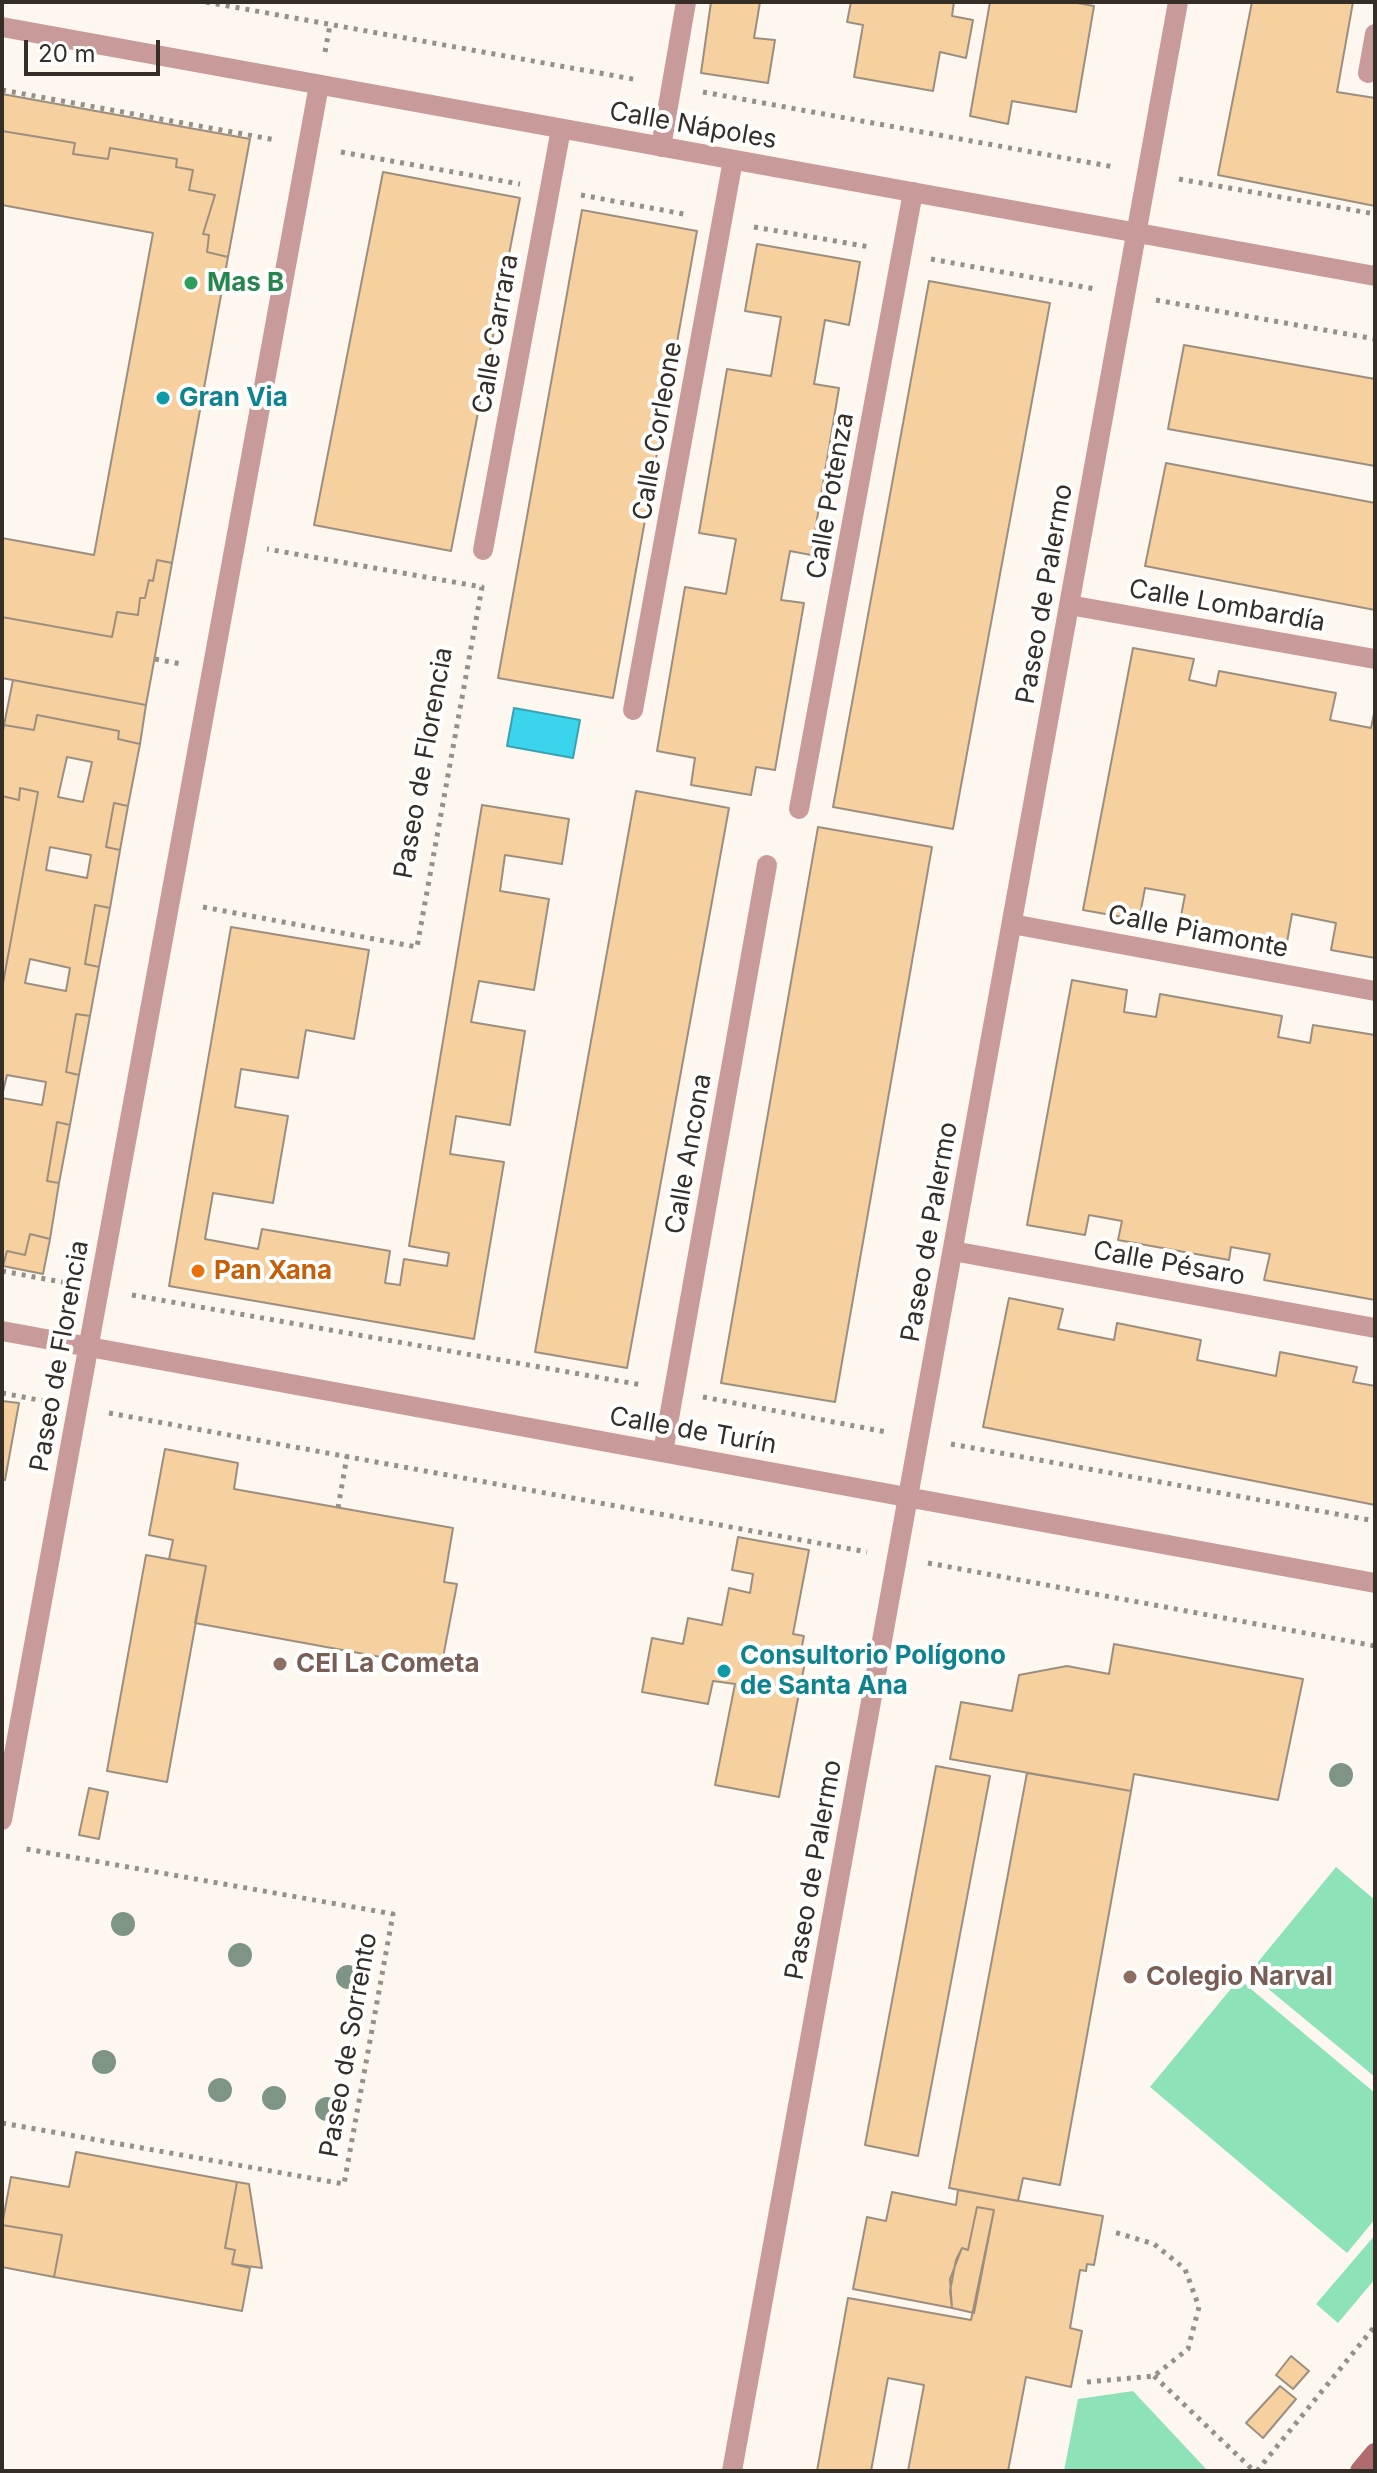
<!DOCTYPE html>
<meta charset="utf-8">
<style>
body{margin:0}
#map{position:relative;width:1377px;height:2473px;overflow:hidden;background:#fdf7f0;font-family:Inter,sans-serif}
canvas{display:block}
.frame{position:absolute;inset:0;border:4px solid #342e27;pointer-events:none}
.scale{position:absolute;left:24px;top:40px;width:136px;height:36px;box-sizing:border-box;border:4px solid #342e27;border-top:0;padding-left:10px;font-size:24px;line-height:28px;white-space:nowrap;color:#342e27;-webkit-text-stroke:6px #fff;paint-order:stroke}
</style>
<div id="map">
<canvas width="1377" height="2473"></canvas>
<div class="frame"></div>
<div class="scale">20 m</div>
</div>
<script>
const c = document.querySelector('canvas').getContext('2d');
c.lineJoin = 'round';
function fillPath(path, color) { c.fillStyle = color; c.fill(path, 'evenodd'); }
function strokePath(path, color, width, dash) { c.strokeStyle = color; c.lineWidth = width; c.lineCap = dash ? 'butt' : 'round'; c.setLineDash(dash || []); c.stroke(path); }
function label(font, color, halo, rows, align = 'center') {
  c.font = font + ' Inter,sans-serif'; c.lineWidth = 8; c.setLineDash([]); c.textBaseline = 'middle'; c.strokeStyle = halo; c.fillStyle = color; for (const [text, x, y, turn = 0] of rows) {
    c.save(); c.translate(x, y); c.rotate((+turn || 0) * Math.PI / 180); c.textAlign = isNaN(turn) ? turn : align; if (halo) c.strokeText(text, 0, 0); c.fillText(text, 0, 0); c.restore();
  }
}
const green = new Path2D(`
 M1336,1867l39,33v177l-126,-104z
 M1239,1979l136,114v126l-28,34 -197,-166z
 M1375,2235v44l-37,44 -22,-19z
 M1133,2391l75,80h-144l14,-72z`);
const water = new Path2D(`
 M514,708l66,12 -7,38 -66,-12z`);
const building = new Path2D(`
 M711,2h49l-6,36 21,2 -7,43 -67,-10z
 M851,2h103l-2,14 21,4 -7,38 -26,-6 -7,39 -79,-14 9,-52 -16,-3z
 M990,2h82l22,4 -18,106 -64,-11 -4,23 -38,-8z
 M1252,2h101l-16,90 38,6v108l-157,-31z
 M2,94l248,45 -22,118 -21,-5 2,-17 -6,-1 12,-39 -26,-5 4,-20 -17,-3 1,-8 -67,-11 -2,11 -35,-5 2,-11 -73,-12z
 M2,131l73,12 -2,11 35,5 2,-11 67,11 -1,8 17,3 -4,20 26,5 -12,39 6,1 -2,17 21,5 -56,306 -15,-3 -4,21 -4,-1 -4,18h-5l-2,17 -21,-3 -5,25 -110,-20v-79l92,17 59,-322 -151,-28z
 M383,172l137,26 -69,353 -137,-26z
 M582,210l115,21 -84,467 -115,-20z
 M757,244l103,18 -11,63 -24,-5 -11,64 25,4 -28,167 -21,-4 -9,49 23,3 -29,167 -19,-3 -5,28 -60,-10 4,-27 -38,-7 28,-164 41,7 10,-55 -37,-6 28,-164 44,7 10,-59 -36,-6z
 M929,281l121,22 -97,526 -120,-22z
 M1184,345l191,34v87l-207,-37z
 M1166,463l209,40v107l-230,-44z
 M157,560l15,3 -26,142 -144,-27v-61l110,20 5,-25 21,3 2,-17h5l4,-18 4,1z
 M1133,648l61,11 -5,21 27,6 3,-15 117,22 -6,27 41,8 4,-19v249l-44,-8 5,-27 -44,-9 -5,28 -107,-21 5,-26 -40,-7 -6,32 -56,-10z
 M13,680l133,25 -6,39 -22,-5 1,-8 -82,-16 -3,15 -30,-5z
 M37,715l82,16 -1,8 22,5 -12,62 -14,-3 -8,44 14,3 -10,58 -15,-3 -10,59 14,3 -9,49 -14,-2 -10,58 13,3 -9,50 -13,-3 -10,59 12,2 -9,56 -20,-5 -5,21 -18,-4 -4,15 -1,-168 40,7 4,-23 -39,-7 -5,21v-107l36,-197 -18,-4 -1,12 -17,-4v-58l2,-13 30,5zM67,757l25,5 -9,40 -25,-5zM50,847l41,8 -4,23 -41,-8zM30,959l40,9 -4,23 -41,-8z
 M20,788l18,4 -36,197v-193l17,4z
 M636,791l93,17 -102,560 -92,-16z
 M114,803l14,3 -8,44 -14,-3z
 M482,805l87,14 -7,45 -57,-9 -5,36 49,8 -15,91 -55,-9 -8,41 54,9 -15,94 -54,-9 -6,38 54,8 -30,177 -305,-53 62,-359 138,23 -15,89 -48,-9 -8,48 -57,-9 -6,38 53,9 -15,87 -60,-10 -8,46 53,10 4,-20 128,22 -5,32 15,2 4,-26 43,7 2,-13 -40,-7z
 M818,827l114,20 -97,555 -114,-19z
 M95,905l15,3 -11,59 -14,-3z
 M1072,980l55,10 -3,22 32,5 4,-23 122,22 -4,21 32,6 3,-18 62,10v265l-111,-20 6,-26 -39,-7 -2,13 -111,-20 4,-19 -33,-6 -4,20 -58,-10z
 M76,1014l14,2 -11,59 -13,-3z
 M57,1122l13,3 -11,58 -12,-2z
 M30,1234l20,5 -7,35 -40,-8 4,-15 18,4z
 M1009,1298l54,11 -5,20 56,11 3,-17 84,17 -4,20 79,16 4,-24 77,15 -4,15 22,4v119l-392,-78z
 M2,1401l17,2 -14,77h-3z
 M165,1449l73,14 -4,26 219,39 -9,54 13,2 -16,84 -246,-45 11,-57 -37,-7 4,-19 -24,-5z
 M738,1537l71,13 -16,84 11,2 -5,25 6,1 -26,135 -64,-12 20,-101 -22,-3 -5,23 -66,-12 10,-54 31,6 5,-26 34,7 7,-37 21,5 3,-19 -21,-4z
 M146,1555l60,11 -39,216 -60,-11z
 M1114,1644l189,35 -25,121 -144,-26 -3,17 -181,-32 11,-57 51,9 7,-36 48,-9 42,8z
 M936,1766l54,10 -72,380 -53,-11z
 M1027,1773l104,18 -71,394 -37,-7 -5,23 -69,-13z
 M89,1788l19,4 -9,47 -20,-4z
 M76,2152l161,30 -12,66 10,2 -3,14 18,4 -8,43 -188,-34 8,-42 -60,-10 9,-48 58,10z
 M237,2182l12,2 13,84 -30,-4 3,-14 -10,-2z
 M958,2190l145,26 -9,49 -7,-1 -1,7 -6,-1 -10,58 12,3 -11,56 -45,-10 -18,94h-100l16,-86 -36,-7 -17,93h-54l31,-173 123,22 23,-110 -17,-3 -9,43 -6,-2 -12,31 2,29 -99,-19 14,-72 19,4 6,-29 64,13z
 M977,2207l17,3 -20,103 -22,-5 -2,-17 6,-31 6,-12 6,2z
 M2,2225l60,10 -8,42 -52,-10z
 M1291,2356l18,15 -16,18 -17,-14z
 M1280,2386l16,13 -33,39 -17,-15z`);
const path = new Path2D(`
 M206,2l432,78
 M325,52l5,-27
 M2,90l274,50
 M703,92l411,75
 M341,152l179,32
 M1179,179l196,35
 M581,195l108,20
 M754,227l116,20
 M931,259l164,30
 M1156,300l219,39
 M155,659l26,5
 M203,907l214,40 65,-360 -215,-38
 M2,1271l65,12
 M132,1295l510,90
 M2,1393l42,8
 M703,1397l183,35
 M109,1413l758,139
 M951,1444l424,77
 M338,1508l9,-52
 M928,1563l447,83
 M2,2123l342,61 49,-270 -372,-66
 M1154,2376l100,95
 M1087,2382l67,-6 34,-27 11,-42 -14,-38 -31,-25 -40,-12
 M1257,2471l118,-145`);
const lane = new Path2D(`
 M483,550l78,-421
 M633,710l100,-550
 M799,809l114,-617
 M663,1452l104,-587`);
const street = new Path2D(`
 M2,27l1373,249
 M1368,73l7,-39
 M661,147l25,-145
 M1069,605l306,54
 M1012,924l363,67
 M953,1251l422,77
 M2,1331l1373,252
 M2,1820l317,-1735
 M732,2471l446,-2469`);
const secondary = new Path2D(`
 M1360,2471l15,-18`);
const trees = [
 [1341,1775],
 [123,1924],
 [240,1955],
 [348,1977],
 [104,2062],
 [220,2090],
 [274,2098],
 [327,2109]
];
const markers = [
 [191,283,8,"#2e9e5b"],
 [163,398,8,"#0f9aa8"],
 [198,1271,8,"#e8710a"],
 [280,1664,8,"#8d6e63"],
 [724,1671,8,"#0f9aa8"],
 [1130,1977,8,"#8d6e63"]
];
const streetNames = [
 ["Calle Nápoles",693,126,10],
 ["Calle Carrara",496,334,-80],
 ["Calle Corleone",658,431,-80],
 ["Calle Potenza",831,496,-80],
 ["Paseo de Palermo",1045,594,-80],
 ["Calle Lombardía",1227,606,10],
 ["Paseo de Florencia",424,763,-80],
 ["Calle Piamonte",1198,932,11],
 ["Calle Ancona",689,1154,-80],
 ["Paseo de Palermo",930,1232,-80],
 ["Calle Pésaro",1169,1264,10],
 ["Paseo de Florencia",60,1356,-80],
 ["Calle de Turín",693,1431,10],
 ["Paseo de Palermo",814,1870,-80],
 ["Paseo de Sorrento",349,2045,-80]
];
const leisureNames = [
 ["Mas B",207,283]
];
const cultureNames = [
 ["Gran Via",179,398],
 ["Consultorio Polígono",740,1656],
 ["de Santa Ana",740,1686]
];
const foodNames = [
 ["Pan Xana",214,1271]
];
const educationNames = [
 ["CEI La Cometa",296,1664],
 ["Colegio Narval",1146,1977]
];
fillPath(green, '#8de2b8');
fillPath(water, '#3ad5ed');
strokePath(water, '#38a3b2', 2);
fillPath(building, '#f7d0a0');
strokePath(building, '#9d8f7f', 2);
strokePath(path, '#969089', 5, [4, 6]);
strokePath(lane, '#c99a9a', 20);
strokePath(street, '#c99a9a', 20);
strokePath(secondary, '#af6b6d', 20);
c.fillStyle = '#7e9586';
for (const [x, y] of trees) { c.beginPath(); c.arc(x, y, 12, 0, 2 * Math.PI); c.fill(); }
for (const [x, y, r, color] of markers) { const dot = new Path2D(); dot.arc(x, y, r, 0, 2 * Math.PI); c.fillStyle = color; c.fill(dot); strokePath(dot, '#fff', 3); }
label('26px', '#342e27', '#fff', streetNames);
label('bold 26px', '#27864d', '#fff', leisureNames, 'left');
label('bold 26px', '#0d838f', '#fff', cultureNames, 'left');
label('bold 26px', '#c56008', '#fff', foodNames, 'left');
label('bold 26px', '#785e54', '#fff', educationNames, 'left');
</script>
